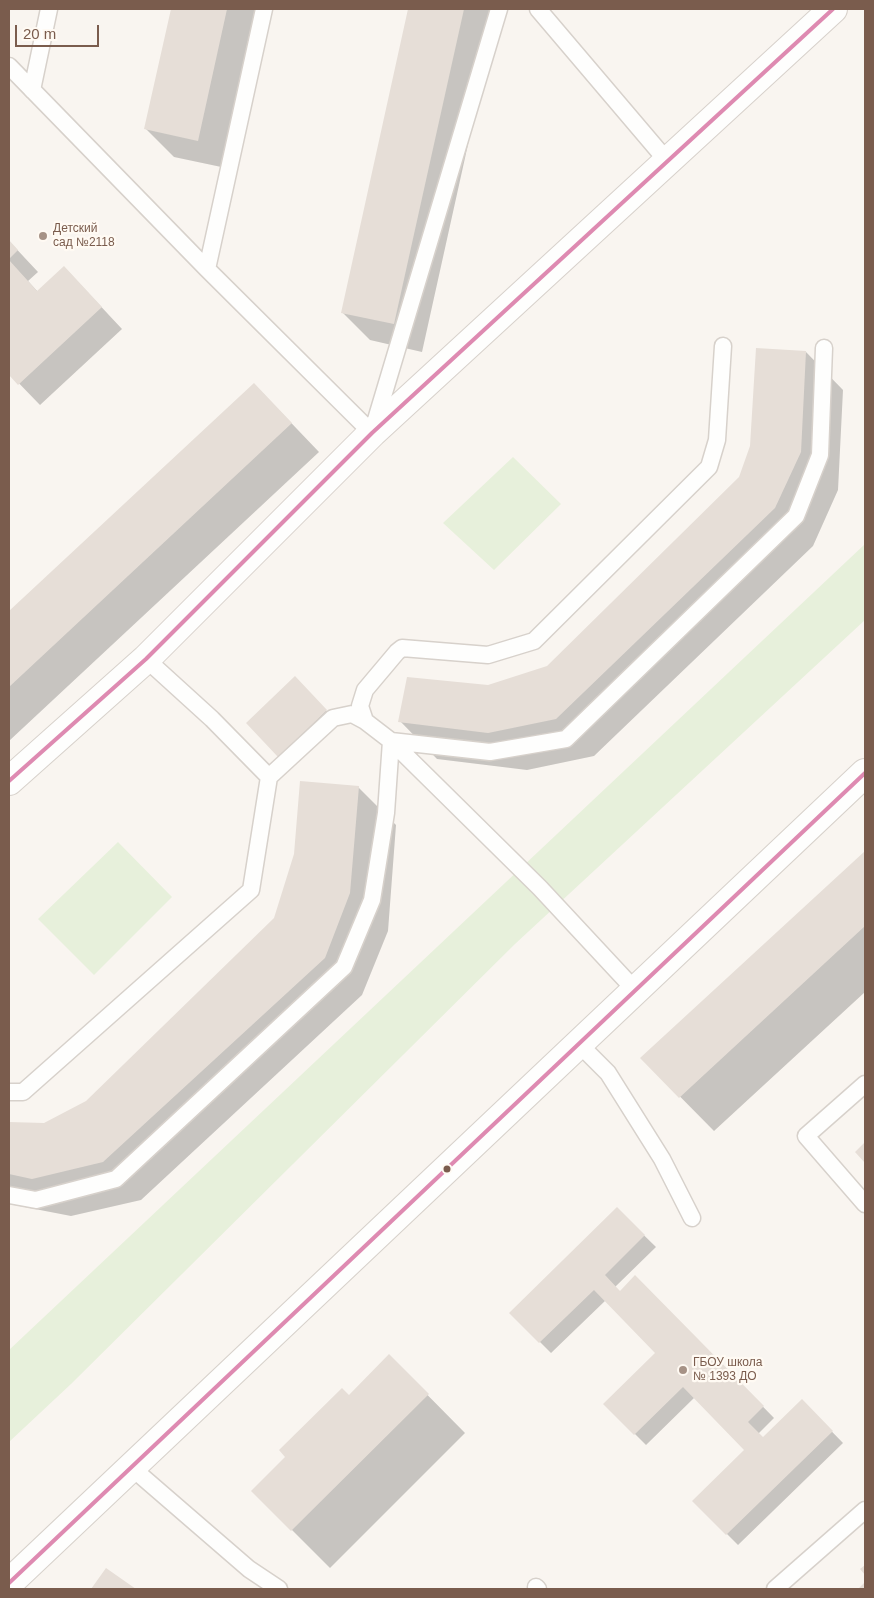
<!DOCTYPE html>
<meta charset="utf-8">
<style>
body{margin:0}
#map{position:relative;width:874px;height:1598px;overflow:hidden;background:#f9f5f0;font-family:Helvetica,sans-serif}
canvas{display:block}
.frame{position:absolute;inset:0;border:10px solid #7a5c4d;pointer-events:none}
.scale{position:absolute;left:15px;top:25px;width:84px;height:22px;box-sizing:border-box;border:2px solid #7a5c4d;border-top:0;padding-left:6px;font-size:15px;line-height:18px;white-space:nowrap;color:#7a5c4d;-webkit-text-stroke:4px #fffaf3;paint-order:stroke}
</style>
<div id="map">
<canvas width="874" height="1598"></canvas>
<div class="frame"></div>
<div class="scale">20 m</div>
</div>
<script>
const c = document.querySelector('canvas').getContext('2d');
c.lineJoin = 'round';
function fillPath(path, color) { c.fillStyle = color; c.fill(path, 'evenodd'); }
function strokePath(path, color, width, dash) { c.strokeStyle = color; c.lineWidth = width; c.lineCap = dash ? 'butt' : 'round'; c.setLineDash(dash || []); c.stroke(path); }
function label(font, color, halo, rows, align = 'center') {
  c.font = font + ' Helvetica,sans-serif'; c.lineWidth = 4.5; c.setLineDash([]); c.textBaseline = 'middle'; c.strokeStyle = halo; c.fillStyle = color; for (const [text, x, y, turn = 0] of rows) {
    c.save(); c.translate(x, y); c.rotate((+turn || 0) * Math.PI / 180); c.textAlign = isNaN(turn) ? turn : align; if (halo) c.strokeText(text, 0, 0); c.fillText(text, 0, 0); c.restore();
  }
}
const green = new Path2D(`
 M513,457l48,47 -67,66 -51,-47z
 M865,544v76l-350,324 -444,440 -62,58v-92z
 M118,842l54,55 -78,78 -56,-56z`);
const shadow = new Path2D(`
 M173,9h88l-35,159 -52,-11 -28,-28z
 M410,9h88l-76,343 -52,-12 -28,-28z
 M9,241l29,31 -10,9 10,11 26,-25 58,62 -82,76 -31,-32z
 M806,352l37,38 -5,100 -25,56 -219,210 -67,14 -90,-11 -37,-38 88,-35 60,-19 192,-189z
 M254,384l65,68 -310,289v-128z
 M306,689l31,33 -47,45 -11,-11z
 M358,787l38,38 -8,106 -26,64 -221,205 -70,16 -62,-12v-81l35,1 43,-22 188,-183z
 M865,853v139l-151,139 -72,-73z
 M617,1209l39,38 -41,40 5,5 16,-15 138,141 -16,16 5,5 39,-38 41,42 -105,102 -44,-44 52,-51 -51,-53 -49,48 -41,-41 52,-51 -51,-53 -55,53 -40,-40z
 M389,1356l76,77 -135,135 -77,-77z`);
const building = new Path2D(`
 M171,9h56l-29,132 -54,-12z
 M408,9h56l-70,315 -53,-11z
 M9,240l9,10 -9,9z
 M9,260l28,31 27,-25 38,41 -84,78 -9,-10z
 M756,348l50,3 -5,101 -26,56 -219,211 -68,14 -90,-11 9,-45 81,8 59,-19 192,-189 11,-31z
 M254,383l38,40 -283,264v-76z
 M295,676l32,34 -49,47 -32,-34z
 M300,781l59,5 -9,107 -25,65 -222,204 -71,17 -23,-5v-52l35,1 42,-22 188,-183 20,-64z
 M865,851v75l-186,172 -39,-40z
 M865,1142v21l-10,-11z
 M617,1207l28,28 -40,40 15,16 15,-16 129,131 -16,16 15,15 39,-38 31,32 -107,104 -34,-34 52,-51 -61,-63 -49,48 -31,-31 52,-51 -61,-63 -55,53 -30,-30z
 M389,1354l40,40 -138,137 -40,-40 34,-34 -6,-7 63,-62 7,7z
 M865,1565v10l-5,-6z
 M106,1568l30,21h-45z
 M865,1582v7h-7z`);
const service = new Path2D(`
 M538,9l130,153
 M9,66l198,203 165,164 127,-424
 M32,90l17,-81
 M207,269l57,-260
 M146,659l66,60 57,58
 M365,721l-5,-15 5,-16 32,-38 5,-4 86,7 46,-14 175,-174 8,-27 6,-94
 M579,1044l29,29 54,86 30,59
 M865,1084l-59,52 59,68
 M9,1092h14l228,-202 18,-113 64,-59 19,-4 13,7 26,20 149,147 95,102
 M9,1195l27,5 80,-21 228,-212 28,-67 14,-87 5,-72 99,11 76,-13 230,-223 24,-61 4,-107
 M131,1467l118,102 30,20
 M536,1587l2,2
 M775,1589l90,-79`);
const tertiary = new Path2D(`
 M9,781l137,-122 226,-226 461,-424
 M9,1583l856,-810`);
const bus1 = new Path2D(`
 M9,781l137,-122 226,-226 461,-424
 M9,1583l856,-810`);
const markers = [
 [43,236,5,"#a69286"],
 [447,1169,4.5,"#7a5c4d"],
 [683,1370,5,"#a69286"]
];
const poiNames = [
 ["Детский",53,229],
 ["сад №2118",53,243],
 ["ГБОУ школа",693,1363],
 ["№ 1393 ДО",693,1377]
];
fillPath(green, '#e7f0db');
fillPath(shadow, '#0003');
fillPath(building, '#e6ded7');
strokePath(service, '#d7d1cb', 19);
strokePath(tertiary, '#d7d1cb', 30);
strokePath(service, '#fefefd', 16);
strokePath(tertiary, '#fefefd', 28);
strokePath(bus1, '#de8ab1', 4);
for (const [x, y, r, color] of markers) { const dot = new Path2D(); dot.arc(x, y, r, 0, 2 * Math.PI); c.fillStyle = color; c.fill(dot); strokePath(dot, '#fffaf3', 2); }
label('12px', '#7a5c4d', '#fffaf3', poiNames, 'left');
</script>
